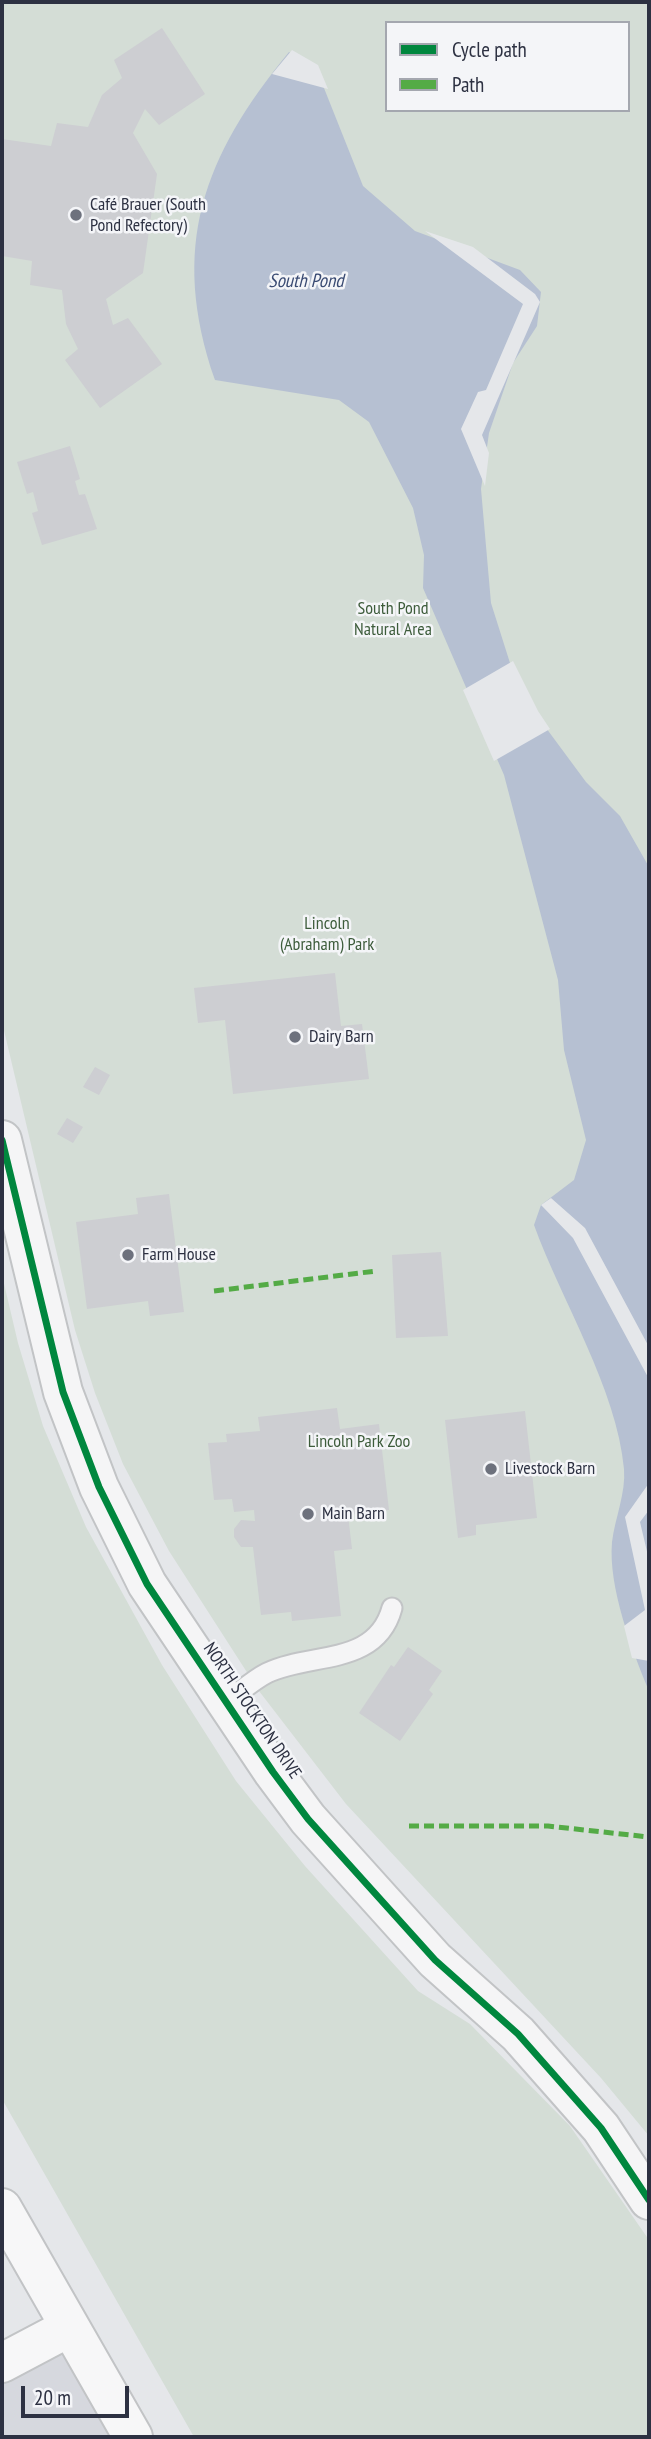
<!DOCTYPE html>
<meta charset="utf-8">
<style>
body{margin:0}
#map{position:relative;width:651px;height:2439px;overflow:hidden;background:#e5e7ea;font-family:"PT Sans Narrow",sans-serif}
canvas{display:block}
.frame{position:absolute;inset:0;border:4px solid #2d3142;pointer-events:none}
.legend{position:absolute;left:385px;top:21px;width:245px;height:91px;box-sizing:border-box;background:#f4f5f8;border:2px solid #a4a7af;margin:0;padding:9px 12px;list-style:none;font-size:21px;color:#2d3142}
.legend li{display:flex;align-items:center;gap:14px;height:35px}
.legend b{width:35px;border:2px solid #a4a7af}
.scale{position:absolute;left:21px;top:2386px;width:108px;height:32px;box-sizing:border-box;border:4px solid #2d3142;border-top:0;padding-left:9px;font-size:21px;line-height:24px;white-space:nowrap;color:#2d3142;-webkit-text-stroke:5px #f4f5f8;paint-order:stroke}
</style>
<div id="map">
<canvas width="651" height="2439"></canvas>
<div class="frame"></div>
<ul class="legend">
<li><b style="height:9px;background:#00873e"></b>Cycle path</li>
<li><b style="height:9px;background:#54ab46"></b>Path</li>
</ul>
<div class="scale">20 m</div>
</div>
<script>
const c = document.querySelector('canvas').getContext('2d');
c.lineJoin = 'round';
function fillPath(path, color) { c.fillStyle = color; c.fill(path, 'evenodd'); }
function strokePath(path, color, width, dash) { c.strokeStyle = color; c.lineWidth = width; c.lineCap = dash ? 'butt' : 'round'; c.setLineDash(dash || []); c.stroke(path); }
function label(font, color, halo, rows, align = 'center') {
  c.font = font + ' "PT Sans Narrow",sans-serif'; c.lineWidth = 5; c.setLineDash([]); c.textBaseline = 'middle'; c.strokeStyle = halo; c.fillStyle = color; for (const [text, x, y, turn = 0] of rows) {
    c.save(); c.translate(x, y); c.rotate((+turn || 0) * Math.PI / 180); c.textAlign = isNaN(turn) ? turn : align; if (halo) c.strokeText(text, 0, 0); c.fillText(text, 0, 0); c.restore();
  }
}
const built = new Path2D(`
 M64,2346l52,91h-114v-60z`);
const green = new Path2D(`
 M2,2h647v2134l-48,-58 -255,-274 -87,-113 -90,-140 -46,-87 -28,-71 -20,-63 -73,-308zM387,23h241v87h-241z
 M2,1275l16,68 25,83 43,101 76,138 74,116 69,85 113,125 52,33 100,102 79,114v197h-455l-192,-338z`);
const water = new Path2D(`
 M289,52l27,16 47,118 52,45 105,39 21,22 -4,34 -24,37 -24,70 -8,56 10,114 19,60 25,50 51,69 34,34 29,51v824c-17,-41 -41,-104 -37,-149 3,-24 14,-49 12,-73 -7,-80 -63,-169 -90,-244l7,-20 33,-25 12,-40 -22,-90 -6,-70 -54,-205 -81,-187 1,-33 -11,-47 -44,-86 -30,-22 -124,-20c-46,-133 -12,-223 74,-328z`);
const pier = new Path2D(`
 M292,50l26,15 10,24 -56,-15z
 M425,231l48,16 62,47 5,8 -58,133 7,18 -4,33 -24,-57 17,-37 8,-2 37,-86z
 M513,661l25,50 12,18 -56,32 -31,-71z
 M551,1198l34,30 64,119v32l-76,-141 -32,-33z
 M649,1483v27l-9,12 9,38v101l-17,-3 -8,-32 21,-16 -20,-93z`);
const building = new Path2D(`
 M162,28l43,66 -46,31 -14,-16 -12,24 24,41 -14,99 -37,26 7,26 15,-7 34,46 -62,44 -35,-48 13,-11 -12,-25 -4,-34 -32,-5 2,-24 -30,-5v-117l49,7 6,-23 31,4 14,-32 20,-17 -8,-18z
 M70,446l10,33 -5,2 4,14 6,-1 12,35 -55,16 -10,-32 6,-2 -5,-19 -6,2 -10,-32z
 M335,973l6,53 21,-2 7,55 -136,15 -8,-74 -27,3 -4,-35z
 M95,1067l15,8 -11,20 -16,-8z
 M67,1118l16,9 -10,16 -16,-9z
 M169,1194l15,118 -34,4 -2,-15 -61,8 -11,-87 62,-8 -2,-16z
 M441,1252l7,84 -52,2 -4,-83z
 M337,1408l3,21 39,-5 10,86 -41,5 4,34 -18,2 7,65 -49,5 -1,-9 -30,3 -8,-68h-12l-7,-10v-8l7,-9 14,1 -1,-11 -20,2 -2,-13 -18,1 -6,-57 19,-1 -1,-8 34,-3 -2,-14z
 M525,1411l12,107 -61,7v10l-18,3 -13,-118z
 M408,1647l34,24 -13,19 4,4 -33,47 -41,-28 32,-48 3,2z`);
const lane = new Path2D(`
 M226,1702c13,-9 27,-22 41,-29 43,-21 109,-6 125,-65`);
const street = new Path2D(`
 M2,1140l61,252 36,95 48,97 126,188 35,47 127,141 83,74 83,94 48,72`);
const secondary = new Path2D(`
 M2,2208l131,229
 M2,2363l68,-36`);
const quiet = new Path2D(`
 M214,1291l162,-20
 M409,1826h139l101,11`);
const cycleway = new Path2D(`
 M2,1140l61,252 36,95 48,97 126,188 35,47 127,141 83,74 83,94 48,72`);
const markers = [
 [76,215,7,"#6d717d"],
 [295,1037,7,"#6d717d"],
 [128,1255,7,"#6d717d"],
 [491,1469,7,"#6d717d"],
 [308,1514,7,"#6d717d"]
];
const poiNames = [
 ["Café Brauer (South",90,205],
 ["Pond Refectory)",90,226],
 ["Dairy Barn",309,1037],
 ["Farm House",142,1255],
 ["Livestock Barn",505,1469],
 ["Main Barn",322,1514]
];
const parkNames = [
 ["South Pond",393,609],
 ["Natural Area",393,630],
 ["Lincoln",327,924],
 ["(Abraham) Park",327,945],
 ["Lincoln Park Zoo",359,1442]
];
const streetNames = [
 ["NORTH STOCKTON DRIVE",252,1711,56]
];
const waterNames = [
 ["South Pond",306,282]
];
fillPath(built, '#d6d8de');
fillPath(green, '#d4ddd6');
fillPath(water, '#b6c0d2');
fillPath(pier, '#e5e7ea');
fillPath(building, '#cdced2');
strokePath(lane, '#c2c4c6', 23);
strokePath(street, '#c2c4c6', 42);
strokePath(secondary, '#c2c4c6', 42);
strokePath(lane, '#f5f5f6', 19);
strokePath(street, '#f5f5f6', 38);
strokePath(secondary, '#f7f7f8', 38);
strokePath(quiet, '#54ab46', 5, [10, 5]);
strokePath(cycleway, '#00873e', 7);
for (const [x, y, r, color] of markers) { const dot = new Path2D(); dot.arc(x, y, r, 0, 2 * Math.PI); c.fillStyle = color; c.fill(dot); strokePath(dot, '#f4f5f8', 2.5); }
label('18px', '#2d3142', '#f4f5f8', poiNames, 'left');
label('18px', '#3d5c3b', '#f4f5f8', parkNames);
label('18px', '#2d3142', '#f4f5f8', streetNames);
label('italic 19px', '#3a4b73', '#f4f5f8', waterNames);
</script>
